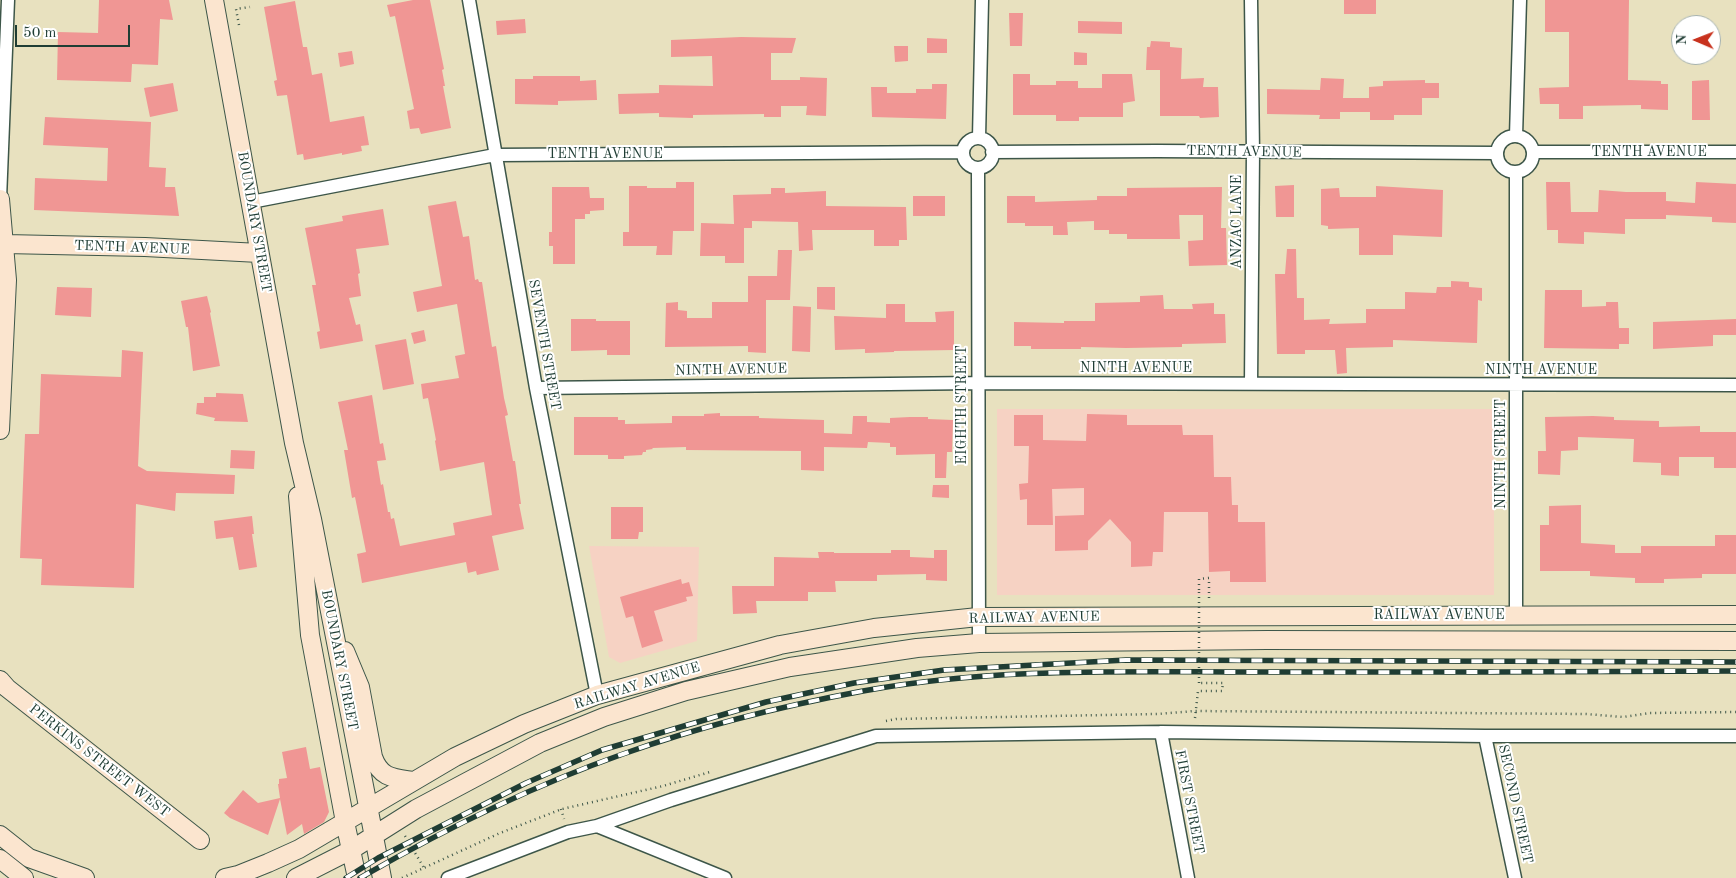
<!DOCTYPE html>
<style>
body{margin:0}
#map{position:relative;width:1736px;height:878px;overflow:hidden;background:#e8e1bf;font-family:"Old Standard TT",serif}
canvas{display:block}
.north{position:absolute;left:1671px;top:15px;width:50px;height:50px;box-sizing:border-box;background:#fff;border:1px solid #a5b1ae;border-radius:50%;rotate:271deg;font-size:14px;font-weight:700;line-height:20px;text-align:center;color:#1f3d34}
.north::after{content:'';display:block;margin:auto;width:18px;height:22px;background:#c8321e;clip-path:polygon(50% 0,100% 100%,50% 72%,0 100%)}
.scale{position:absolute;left:15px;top:25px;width:115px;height:22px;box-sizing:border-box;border:2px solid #1f3d34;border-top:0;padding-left:6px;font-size:15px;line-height:18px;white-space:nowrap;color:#1f3d34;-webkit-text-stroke:4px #fff;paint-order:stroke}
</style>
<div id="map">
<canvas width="1736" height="878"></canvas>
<div class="north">N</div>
<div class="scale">50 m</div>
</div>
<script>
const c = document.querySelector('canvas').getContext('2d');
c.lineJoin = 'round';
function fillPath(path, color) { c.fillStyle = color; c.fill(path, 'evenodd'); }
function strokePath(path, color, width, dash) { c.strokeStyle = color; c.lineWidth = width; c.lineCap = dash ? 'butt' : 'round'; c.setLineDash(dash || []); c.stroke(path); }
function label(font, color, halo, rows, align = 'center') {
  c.font = font + ' "Old Standard TT",serif'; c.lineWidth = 4; c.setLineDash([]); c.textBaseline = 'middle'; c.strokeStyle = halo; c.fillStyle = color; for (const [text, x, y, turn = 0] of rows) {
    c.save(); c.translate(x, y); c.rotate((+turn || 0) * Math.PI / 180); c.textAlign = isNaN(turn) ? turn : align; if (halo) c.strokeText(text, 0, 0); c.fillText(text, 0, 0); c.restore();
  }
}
const built = new Path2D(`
 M997,409h497v186h-497z
 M589,546l110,1 -2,94 -77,22 -11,-6z`);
const building = new Path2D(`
 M99,0h70l4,20 -13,-1 -2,46 -26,-1 -1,18 -74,-2 1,-48 40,1z
 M413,0h17l14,69 -2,1 3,16h-2l8,42 -30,6 -2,-6 -9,1 -3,-18 7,-2 -19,-93 -5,1 -3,-12z
 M1344,0h32v14h-32z
 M1545,0h84l-1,80 33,1v3h7v26l-27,-1v-4l-58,1v13h-24v-15h-19l-1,-16 30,-1v-55h-24z
 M295,1l8,46h4l5,28 10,-2 8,49 34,-6 5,29 -8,1 1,5 -20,4v-2l-38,7 -1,-6 -6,1 -10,-60 -10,1 -3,-15 3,-1 -13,-73z
 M1009,13h14l-1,33h-12z
 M525,19l1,14 -29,2 -1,-14z
 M1078,21l44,1v12l-44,-1z
 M741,37l55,1 -4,15h-21v27h29v-3l27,1 -1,38 -20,-1 1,-9h-26v11h-17v-3l-71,1v3l-34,-1v-4l-40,1 -1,-20 41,-1v-8l54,1 -1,-30 -41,1v-17z
 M927,38l20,1v14h-20z
 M1151,41l19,1v5l12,1 -1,31 23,-1 -1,9h15l1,30 -19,1 -1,-2h-39v-46h-14l1,-23h3z
 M894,46h14v15l-13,1z
 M352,51l2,13 -14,3 -2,-14z
 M1074,52l13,1v12h-13z
 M1013,74h17v11h26v-4h22v7h24v-14h30l3,27 -12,2v14h-44v4h-23v-6h-43z
 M533,76h47v5l16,-1 1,20 -39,1v4l-43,-1v-25h18z
 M1321,78l23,1 -1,19h26v-11l14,-1v-5l42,-1v3h14v15h-17v17h-28v5h-24v-8h-30v7h-21l1,-4 -53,-1v-25l53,1z
 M1709,80l1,40h-18v-39z
 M173,83l5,28 -28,6 -6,-29z
 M932,84h15l-1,35 -74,-2 -1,-30h16v6h29v-4h16z
 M45,117l106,5 -2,45 17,1 -1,19h10l4,29 -145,-6 1,-32 72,3 1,-33 -65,-3z
 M676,182h18v49h-21l-1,24h-16l1,-9h-34v-14h6v-46h18v2h29z
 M1546,182h24l1,30h27l1,-22 27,2h40v9l29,2 1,-21 40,2v39l-24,-1v-5l-46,-2v4h-41v15l-41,-2v12l-26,-1v-13h-11z
 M1294,185v32h-18l-1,-31z
 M1376,186l67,4 -1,47 -49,-2v20h-34v-27l-31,1v-3l-7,-1v-36l18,-1 1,9h36z
 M552,187h37l1,11h14v12l-14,1v3h-5v5h-10v45h-22v-18h-4v-14h3z
 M1222,187l-1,41h5l1,37 -38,1 -1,-25 15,-1v-25h-24l1,24h-53v-5h-18v-4h-15v-9l-27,1 1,13h-15v-9h-28v-3h-18v-27h28v6l62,-2v-4h30v-8z
 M771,188h14v5l41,-2v15l80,1 1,33h-8v6h-25v-16h-62l1,20 -14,1 -1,-29 -46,-1v7h-8v35h-19v-7h-25l1,-33 33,1 -1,-29 38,-1z
 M913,196h32v20h-32z
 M456,201l7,36 6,-1 6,44 3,-1 1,3h3l10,65 4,-1 8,52 4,17 -3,1 8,45h2l6,43h-2l5,25 -32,7 7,34 -22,5 -1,-4 -8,2 -2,-11 -104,21 -5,-29 9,-2 -11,-55 -3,1 -8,-48h4l-10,-48 34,-7 8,49 3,-1 3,17 -9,1 4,24 2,-1 5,28h2l1,7 3,-1 6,28 55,-11 -2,-12 39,-8 -8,-53 -44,9 -5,-30 1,-1 -8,-42 -5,1 -2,-15 38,-6 -4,-22 10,-2 -8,-50 -40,8 -4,-20 29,-6 -14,-80z
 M383,209l6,36 -33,4 4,24 -2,1 3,22 -12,2 7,27 4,-1 3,17 -43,8 -3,-17 3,-1 -8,-46h4l-11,-57 38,-7 -1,-5z
 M1287,249h9l1,49h7v22l26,-1 -1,5 37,-1v-14h39v-17l31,1 1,-6h14v-6l18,1v5l13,1v13l-4,-1 -1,43 -84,-3v7l-47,1 1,25 -10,1 -2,-24h-30v4h-28l-2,-80h10z
 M778,250h14l-2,50h-24v53l-18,-1v-6l-83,1 1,-44 12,-1v8l9,1v7h25v-16h36v-26h29z
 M57,287l35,1 -1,29 -36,-2z
 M817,287h18v23l-18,-1z
 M1545,290h37v17l24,-1v-4h12l1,26h10v16h-10v5l-75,-1z
 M1163,295l1,14h29l-1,-5 22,-1v11h11l1,29 -44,1v3l-56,1 -45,-1v2h-50v-3h-17v-24l50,1v-2h31v-18l45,-1v-6z
 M207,296l4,16 -1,1 10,53 -27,5 -5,-44h-2l-5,-26z
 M886,304h19v18h31l-1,-10 19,-1v39l-60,1v1l-29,1v-4l-30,1 -1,-34 52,2z
 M793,306l18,1 -1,45 -18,-1z
 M571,319h25v2h34v34h-23v-5l-36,1z
 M1736,319v16h-23v11l-60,3v-27z
 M424,330l2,11 -12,3 -3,-11z
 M406,339l8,45 -31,6 -8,-45z
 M122,350l21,2 -5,114 9,5 88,4 -1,19 -58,-1 -1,18 -39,-7 -2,84 -93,-3 1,-26 -22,-1 5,-124h14l2,-60 80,3z
 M216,393l27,1 5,28 -34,-1 1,-3 -19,-4 1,-11h7v-6h12z
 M720,413v3h39v2l65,2v13l28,1 1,-18h14v6l23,1v-5l20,-1h18v2l25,1 -1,32h-5l-1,26h-11v-24l-39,1v-8h-6v-4l-22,-1 -1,6 -43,-1v24l-23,-1v-19l-115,-1v-3l-34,1 1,1 -7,1v2h-3l-1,3 -18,1v3h-16v-4h-34v-38h44v3h7v4l47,-1v-7h32v-2z
 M1087,414l40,1v10h55l1,10h30l1,42h17l1,28h6v17h27l1,60h-36v-11l-21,1 -1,-60h-44l-1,40h-10l-1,14 -21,1v-25l-21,-23 -22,22v9l-33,1v-35l29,-1v-27l-32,1 1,36h-26v-26l-7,1 -1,-16 9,-1 1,-37h-15v-31h29v25l43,1z
 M1593,416l21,1v3l45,1v6l41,-1v6h36v36h-22v-11h-35v19l-18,-1v-12l-28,-1 1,-23 -56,-2v13l-17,1 -1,24 -22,-1v-23h8l-1,-34z
 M231,450l24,1 -1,18 -24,-1z
 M933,485h16v13l-17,-1z
 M1581,505v38l34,2v8h26v-7h74v-11h21v39h-34v4l-38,1v4h-29v-5l-45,-2v-5h-50v-46h9v-19z
 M611,507h32v25h-4l-1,7h-27z
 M252,516l2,18h-2l5,33 -18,3 -6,-33 -17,2 -2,-18z
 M891,550h19v7l24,1v-8h13v31l-21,-1v-6l-49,1v6h-42l1,11h-28v9h-52l1,12 -24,1 -1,-28h42v-29l45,1 -1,-6h16v1h57z
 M681,579l1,5 7,-2 4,14 -7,1 1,4 -33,10 9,30 -21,7 -9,-32 -7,2 -6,-21z
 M306,747l4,22 10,-2 9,45 -5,10 -20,12 -2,-10 -15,11 -7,-36 -12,36 -38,-17 -6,-5 19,-23 15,13 22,-5 -2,-14h1v-5l8,-1 -5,-26z`);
const path = new Path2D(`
 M239,25l-3,-16 14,-2
 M1199,590v-11l10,-1v21
 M1195,718l3,-27h24l1,-8h-24
 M886,721l10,-2 261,-5 38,-3 391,3 37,3 27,-4 86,-1
 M561,809l3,10
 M405,836l19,32
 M402,878l98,-45 62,-24 101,-23 47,-14`);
const street = new Path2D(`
 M469,0l67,388 61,307
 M1251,0l2,152 -2,231
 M1497 154a18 18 0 1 1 36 0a18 18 0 1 1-36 0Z
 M1516,136l4,-136
 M979,138l3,-138
 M963 153a15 15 0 1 1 30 0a15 15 0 1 1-30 0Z
 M992,152l165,-1 339,2
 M1533,152h203
 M978,168l1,475
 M1516,172v443
 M0,199l8,-199
 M251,202l244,-47 468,-3
 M536,388l441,-5 759,2
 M1161,732l27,146
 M1485,736l30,142
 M597,826l128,52
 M448,878l120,-46 29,-6 74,-26 205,-64 285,-4 324,4h251`);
const secondary = new Path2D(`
 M214,0l80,443 18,76 70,359
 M5,244l140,3 114,6
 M0,430l7,-150 -7,-81
 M298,496l12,139 35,187 12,56
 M345,651l15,36 13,70c8,22 21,21 41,24
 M0,680l7,8 193,152
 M0,835l29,23 56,20
 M0,859l24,19
 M225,878l13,-3 30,-12 31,-14 156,-92 69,-33 73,-29 183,-50 94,-17 104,-11 758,-2
 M296,878l55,-28 65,-41 124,-66 64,-26 82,-26 104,-24 127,-19 62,-5 288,-3 469,1`);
const rail = new Path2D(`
 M346,878l32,-20 148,-75 76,-33 164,-48 88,-19 90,-13 182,-10 610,2
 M360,878c83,-48 172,-92 263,-124 78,-28 159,-48 240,-63 131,-24 264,-19 397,-19 159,1 317,-1 476,-1`);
const pathBridge = new Path2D(`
 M1199,683v-93`);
const streetNames = [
 ["TENTH AVENUE",1244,152,1],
 ["TENTH AVENUE",1649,152],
 ["TENTH AVENUE",605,154],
 ["BOUNDARY STREET",254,222,80],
 ["ANZAC LANE",1237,222,-90],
 ["TENTH AVENUE",132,248,2],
 ["SEVENTH STREET",544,345,80],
 ["NINTH AVENUE",1136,368],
 ["NINTH AVENUE",731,370,-1],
 ["NINTH AVENUE",1541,370],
 ["EIGHTH STREET",962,405,-90],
 ["NINTH STREET",1501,454,-90],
 ["RAILWAY AVENUE",1439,615],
 ["RAILWAY AVENUE",1034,618,-1],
 ["BOUNDARY STREET",339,660,79],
 ["RAILWAY AVENUE",637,686,-17],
 ["PERKINS STREET WEST",99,761,38],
 ["FIRST STREET",1189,802,79],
 ["SECOND STREET",1515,804,78]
];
fillPath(built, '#f6d2c3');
fillPath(building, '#f09694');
strokePath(street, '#3d5649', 15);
strokePath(secondary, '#3d5649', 20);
strokePath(path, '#3d5649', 2.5, [1, 4]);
strokePath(street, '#fff', 12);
strokePath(secondary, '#fbe5cf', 18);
strokePath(rail, '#1f3d34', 5.5);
strokePath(rail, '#fff', 4, [11]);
strokePath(pathBridge, '#3d5649', 2.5, [1, 4]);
label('14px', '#1f3d34', '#fff', streetNames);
</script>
